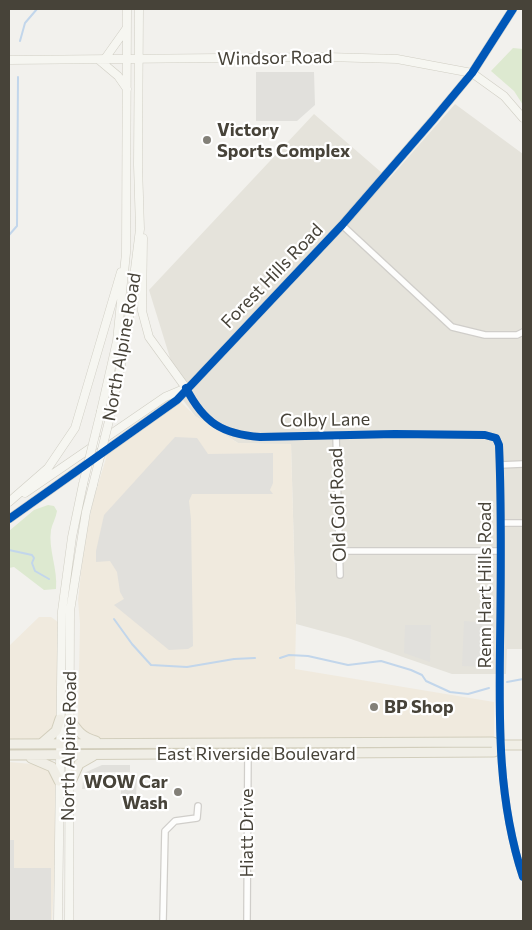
<!DOCTYPE html>
<style>
body{margin:0}
#map{position:relative;width:532px;height:930px;overflow:hidden;background:#f2f1ed;font-family:Commissioner,sans-serif}
canvas{display:block}
.frame{position:absolute;inset:0;border:10px solid #474339;pointer-events:none}
</style>
<div id="map">
<canvas width="532" height="930"></canvas>
<div class="frame"></div>
</div>
<script>
const c = document.querySelector('canvas').getContext('2d');
c.lineJoin = 'round';
function fillPath(path, color) { c.fillStyle = color; c.fill(path, 'evenodd'); }
function strokePath(path, color, width, dash) { c.strokeStyle = color; c.lineWidth = width; c.lineCap = dash ? 'butt' : 'round'; c.setLineDash(dash || []); c.stroke(path); }
function label(font, color, halo, rows, align = 'center') {
  c.font = font + ' Commissioner,sans-serif'; c.lineWidth = 4.5; c.setLineDash([]); c.textBaseline = 'middle'; c.strokeStyle = halo; c.fillStyle = color; for (const [text, x, y, turn = 0] of rows) {
    c.save(); c.translate(x, y); c.rotate((+turn || 0) * Math.PI / 180); c.textAlign = isNaN(turn) ? turn : align; if (halo) c.strokeText(text, 0, 0); c.fillText(text, 0, 0); c.restore();
  }
}
const residential = new Path2D(`
 M455,104l68,50v495h-16l-1,25h-54l-104,-36 -52,-14 -5,-179 -53,-2 -43,-27 -12,-16 -34,-110 165,-176 75,65z`);
const commercial = new Path2D(`
 M181,402l14,14 43,27 53,1 5,180 -1,45 199,33v35l-343,2 -55,-1 -11,-4 -6,-7 -1,-7 2,-96 -2,-24 6,-55 9,-44 14,-46z
 M39,617h12l7,5 -1,98 -4,12 -13,9 -31,1v-96z
 M9,762l35,3 8,7 4,11v61l-4,77h-43z`);
const green = new Path2D(`
 M513,48l10,1v56l-9,-14 -23,-20z
 M48,505l6,1 3,5c-1,7 -5,13 -6,19 -3,19 7,39 5,59l-12,1 -30,-23 -5,1v-37l25,-21z`);
const parking = new Path2D(`
 M256,72h58l1,33 -18,16h-41z
 M175,437l22,1 11,16 65,-1v30l-3,7 3,4h-81l-3,7 2,18 2,127 -5,3 -19,1 -55,-45 10,-6 -4,-7 -3,-20 -7,-11 -14,1v-11l8,-36z
 M464,621l26,2 -2,44 -26,-1z
 M405,625h26l-1,37 -26,-9z
 M102,765h28v7h-35l-5,4v13h-8l2,-16z
 M121,777h16l-1,22h-15z
 M9,840h5v28h37v53h-42z`);
const stream = new Path2D(`
 M20,41l5,-18 12,-14
 M9,235l8,-9 1,-149
 M9,550l23,5 2,3 -2,5 3,8 14,8
 M114,619l18,25 19,21 36,2 47,-8 21,-1
 M280,658l9,-3 19,1 40,9 33,-4 30,9 11,5 4,6 24,11 18,2 21,-6
 M507,682l16,-3`);
const street = new Path2D(`
 M342,225l110,102 33,8h32l6,-3
 M186,388c18,35 36,46 74,49l135,-3 90,1 11,3 3,7c3,67 2,134 1,202 -1,78 -2,154 23,230
 M336,435l4,140
 M500,465l23,-1
 M501,523h22
 M338,551h163
 M163,921l2,-90 10,-10 22,-3 1,-12
 M247,921l1,-176`);
const secondary = new Path2D(`
 M9,60l318,-3 70,2 75,14 32,23 19,22
 M99,60l19,16 9,13
 M104,60l22,-31
 M143,238l-1,73 7,26 37,51
 M101,411l16,-70 9,-88 1,-244
 M111,413l15,-72 14,-112 -2,-64 1,-156
 M25,493l140,-96 19,-8
 M9,502l39,-34 27,-40 46,-156
 M9,519l168,-119 165,-175 91,-105 39,-47 41,-64
 M58,921l4,-310 10,-74 11,-53
 M69,921l1,-310 16,-99 7,-27`);
const primary = new Path2D(`
 M69,718c8,12 12,19 27,23
 M9,744l484,-2 6,3h24
 M41,744l15,-13 4,-12
 M9,755l485,-3 5,-7
 M31,758l21,9 7,14
 M69,786l10,-22 14,-8`);
const secondaryBridge = new Path2D(`
 M83,484l18,-73
 M93,485l18,-72`);
const cycleway = new Path2D(`
 M186,388c18,35 36,46 74,49l135,-3 90,1 11,3 3,7c3,67 2,134 1,202 -1,78 -2,154 23,230
 M9,519l168,-119 165,-175 91,-105 39,-47 41,-64`);
const markers = [
 [207,140,5,"#838078"],
 [374,707,5,"#838078"],
 [178,792,5,"#838078"]
];
const streetNames = [
 ["Windsor Road",275,58,-1],
 ["Forest Hills Road",272,276,-46],
 ["North Alpine Road",122,347,-80],
 ["Colby Lane",325,420,-1],
 ["Old Golf Road",338,505,-92],
 ["Renn Hart Hills Road",485,585,-90],
 ["North Alpine Road",69,746,-89],
 ["East Riverside Boulevard",256,754],
 ["Hiatt Drive",247,833,-90]
];
const poiNames = [
 ["Victory",217,130],
 ["Sports Complex",217,151],
 ["BP Shop",384,707],
 ["WOW Car",168,782,"right"],
 ["Wash",168,803,"right"]
];
fillPath(residential, '#e5e3db');
fillPath(commercial, '#f0eade');
fillPath(green, '#dde9d0');
fillPath(parking, '#e1e0dc');
strokePath(stream, '#c2d6eb', 2);
strokePath(street, '#d0ceca', 8);
strokePath(secondary, '#d0cec4', 9);
strokePath(primary, '#d2cebc', 11);
strokePath(street, '#fdfdfc', 5.5);
strokePath(secondary, '#f6f6f1', 8);
strokePath(primary, '#f0eee6', 9);
strokePath(secondaryBridge, '#d0cec4', 9, []);
strokePath(secondaryBridge, '#f6f6f1', 8);
strokePath(cycleway, '#0057b8', 8);
for (const [x, y, r, color] of markers) { const dot = new Path2D(); dot.arc(x, y, r, 0, 2 * Math.PI); c.fillStyle = color; c.fill(dot); strokePath(dot, '#fff', 2); }
label('18px', '#474339', '#fff', streetNames);
label('bold 18px', '#474339', '#fff', poiNames, 'left');
</script>
